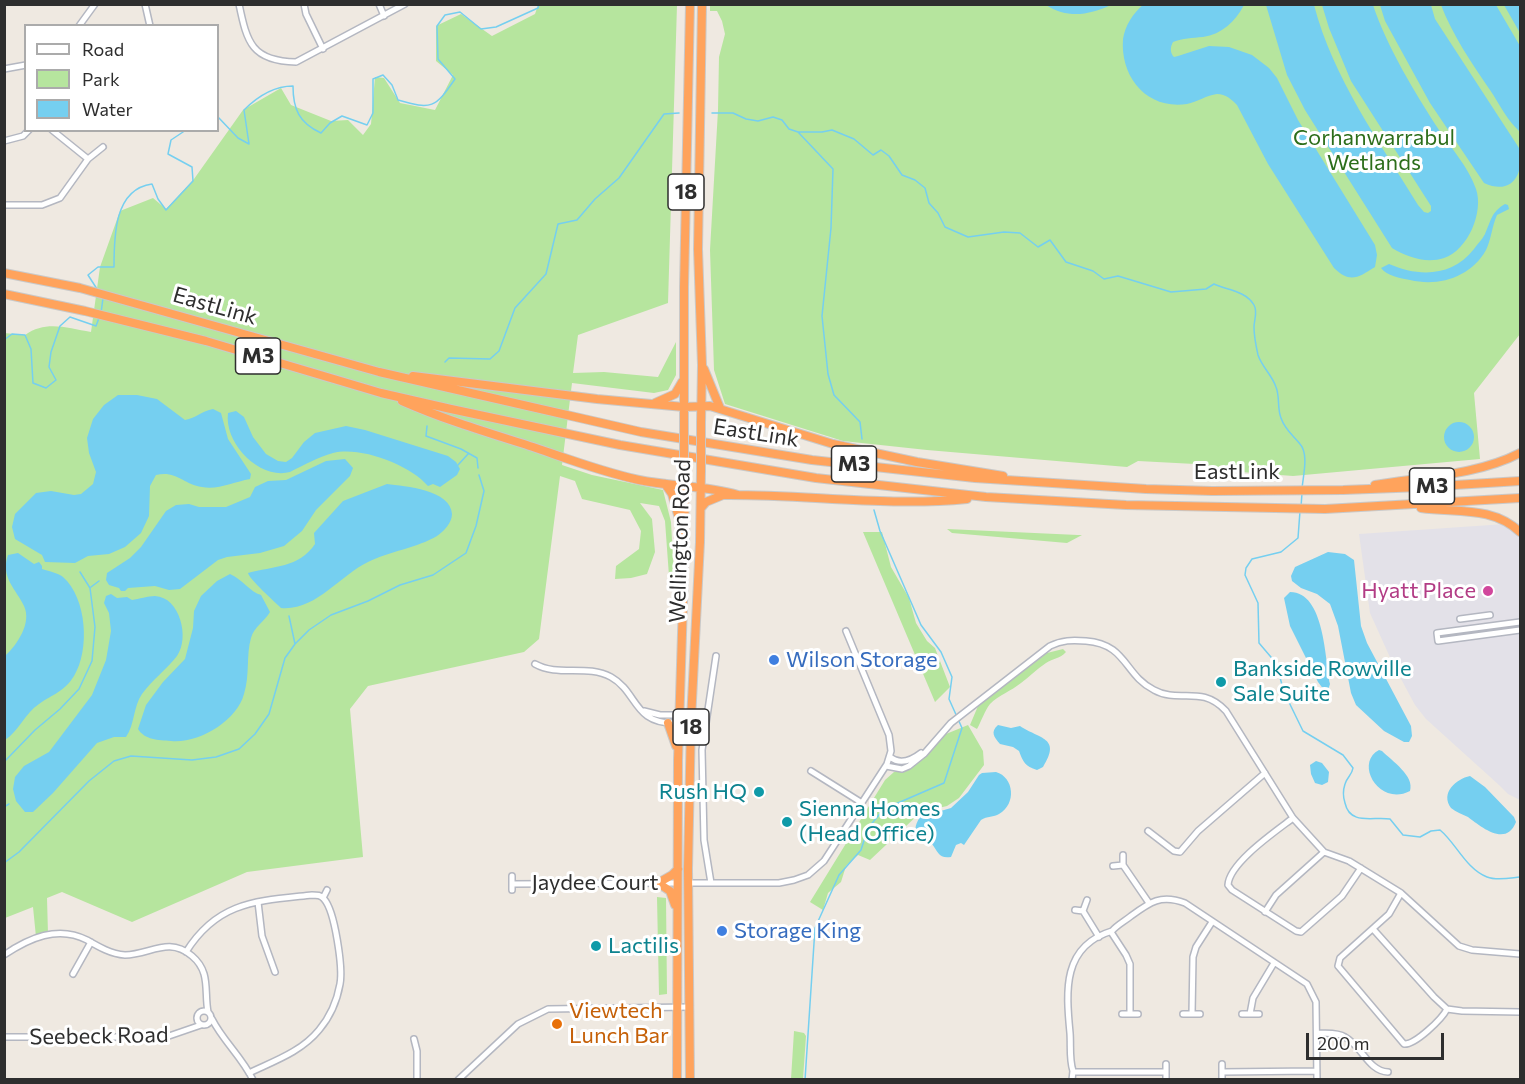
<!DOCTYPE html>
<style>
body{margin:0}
#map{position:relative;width:1525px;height:1084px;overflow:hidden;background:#efe9e1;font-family:Commissioner,sans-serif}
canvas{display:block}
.frame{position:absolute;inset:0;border:6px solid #2e2e2e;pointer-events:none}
.legend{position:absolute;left:24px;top:24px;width:195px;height:108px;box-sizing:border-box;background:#fff;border:2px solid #ababab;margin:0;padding:8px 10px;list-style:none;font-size:18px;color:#2e2e2e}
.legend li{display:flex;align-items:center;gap:12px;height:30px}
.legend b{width:30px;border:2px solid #ababab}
.scale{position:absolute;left:1306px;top:1033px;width:138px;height:27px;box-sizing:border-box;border:3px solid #2e2e2e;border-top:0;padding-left:8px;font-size:18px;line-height:21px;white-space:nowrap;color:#2e2e2e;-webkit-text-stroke:4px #fff;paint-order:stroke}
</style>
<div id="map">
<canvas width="1525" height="1084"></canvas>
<div class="frame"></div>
<ul class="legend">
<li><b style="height:8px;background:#fff"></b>Road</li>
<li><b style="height:16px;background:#b6e59e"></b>Park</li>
<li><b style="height:16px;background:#75cff0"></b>Water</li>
</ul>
<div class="scale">200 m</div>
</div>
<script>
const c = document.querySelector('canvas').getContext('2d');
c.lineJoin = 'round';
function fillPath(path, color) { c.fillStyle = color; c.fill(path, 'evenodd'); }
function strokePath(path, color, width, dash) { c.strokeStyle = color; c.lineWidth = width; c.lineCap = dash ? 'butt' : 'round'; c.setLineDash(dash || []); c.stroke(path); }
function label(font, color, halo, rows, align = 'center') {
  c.font = font + ' Commissioner,sans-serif'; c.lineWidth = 6; c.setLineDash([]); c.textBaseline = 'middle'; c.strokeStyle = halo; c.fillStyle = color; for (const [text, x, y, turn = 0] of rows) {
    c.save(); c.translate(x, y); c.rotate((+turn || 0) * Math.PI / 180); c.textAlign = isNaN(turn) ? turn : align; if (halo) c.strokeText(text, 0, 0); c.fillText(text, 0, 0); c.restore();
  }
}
const industrial = new Path2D(`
 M1520,523v277l-12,-6 -9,-9 -73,-66 -11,-14 -22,-41 -23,-51 -11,-79z`);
const green = new Path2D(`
 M538,5h139l-9,298 -90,32 -5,38 31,-1 54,5 18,-35v33l-8,15 -14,3 -82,-10 -10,82 30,10 71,15 8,32 3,54h-5l-4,-55 -6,-15 -19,-3 12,16 3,33 -8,22 -16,4 -16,1 1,-13 23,-17 2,-18 -11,-21 -48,-11 -7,-18 -15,-5 -21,163 -15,13 -156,34 -18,23 13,148 -116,15 -115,50 -70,-30 -15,6 1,36 -12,3 -3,-30 -28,11 -1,-585 21,2c21,-15 42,-7 66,-3l9,-65 20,-56 33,-13 13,11 28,-30 49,-69 38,-22 10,17 40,16 17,-1 15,15 8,-11 4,-47 9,1 16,25 35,7 18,-35 -17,-14v-35l25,-12 31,22 43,-22z
 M710,5h810v329l-46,59 6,66 -187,17 -91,-7 -7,-5 -57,-3 -11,6 -200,-17 -84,-9 -118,-37 -11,-34 -4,-120 8,-140 1,-53 6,-23 -3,-13 -5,-10h-7z
 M947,529l131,6h4l-15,8 -115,-10z
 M863,532h19l9,35 18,31 7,25 11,18 8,7 15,39 -15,15z
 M1063,649l3,3c-6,7 -13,6 -20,11 -9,6 -17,14 -25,20 -10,8 -22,12 -31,21 -5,6 -9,18 -13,25l-7,-4 8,-19 10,-9 59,-44z
 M968,725l15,26 1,14 -25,33 -12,8 -26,6 -51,48 -12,-5 -12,11 -5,16 -13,11 -5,17 -13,-8 75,-122 9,-8 15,-3 6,-4 31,-31z
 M657,897l9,1 1,96 -8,1z
 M794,1031l10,2 2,3 -3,43h-12z`);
const water = new Path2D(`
 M1144,4l100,1c-9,17 -22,29 -41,32 -11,1 -20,1 -30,5 -3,5 -3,11 1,15l4,-1 31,-10 20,1 23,8 17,13 8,10 21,42 77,125 2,10 -2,12c-16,10 -25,17 -41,1l-66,-104 -31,-59c-6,-6 -11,-11 -20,-11 -10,1 -20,8 -30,10 -40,6 -67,-27 -64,-65 2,-13 10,-26 21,-35z
 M1046,5h65c-22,10 -43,14 -65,0z
 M1266,5h48c19,73 65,136 104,200l6,7 4,1 3,-2v-5l-80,-125 -22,-53 -7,-23h51c14,42 42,88 66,125 12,18 30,38 37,59 8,23 -8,61 -32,69 -18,6 -37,-1 -52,-10l-87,-138 -18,-35z
 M1380,5h51l4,14 84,129c6,26 -7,48 -35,35l-54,-80 -45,-82z
 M1441,5h55l24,41v86c-13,-12 -20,-27 -30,-42 -18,-26 -38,-56 -49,-85z
 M1504,5h16v28z
 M1505,204l3,1 1,4 -12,6c-5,11 -6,25 -11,35 -15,27 -47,37 -76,30 -10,-2 -23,-4 -29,-12l8,-4c30,13 63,13 85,-15 3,-5 8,-9 11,-15 6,-13 6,-22 20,-30z
 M118,395h19l20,4 28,21c11,-2 17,-9 28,-11l8,4 7,26 23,35 -1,5c-16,3 -32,11 -48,8 -19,-3 -26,-17 -46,-12l-6,11 -1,30 -8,17 -16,14 -16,7 -21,2 -13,7 -30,-1 -3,-7 -27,-16 -3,-12 3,-13 21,-21 15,-2 23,4 7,-1 12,-10 3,-12 -7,-19 -2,-15 6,-19 11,-14z
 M236,411l8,6 9,20 13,17 12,7 8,1 6,-4 12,-16 11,-9 31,-7 19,4 83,26 8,6 4,7 -3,6 -17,12 -7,-3 -5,2c-18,-21 -67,-40 -95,-33 -15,4 -29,12 -43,19 -30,8 -66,-28 -62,-59z
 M1444 437a15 15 0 1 1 30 0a15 15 0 1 1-30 0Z
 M345,459l8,9 -3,8 -34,34 -14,21 -18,15 -24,7 -33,4 -9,3 -38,29 -11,1 -14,-4 -27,2 -3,3h-4l-2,-3 -10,-3 -3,-5 1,-7 23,-15 11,-11 25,-36 10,-6 13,-1 10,3h27l24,-10 5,-10 13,-6 18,-1 40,-19z
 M387,484c18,2 64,6 65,30 0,9 -8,17 -15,22 -18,11 -49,16 -69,26 -29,14 -52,49 -87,46 -8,-8 -31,-28 -33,-35 25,-7 51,-5 67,-29l-1,-11 29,-32z
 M1328,552l17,2 9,6 7,66 6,17 44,83 1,10 -3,6h-5l-20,-11 -28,-26 -5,-12 -13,-67 -8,-22 -13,-10 -16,-6 -9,-7 -1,-5 4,-9z
 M18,553l16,11 5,-2 3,4v3c6,2 16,4 21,8 24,21 27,73 11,99 -10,16 -21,18 -35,28 -14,9 -20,27 -34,36v-84c12,-11 27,-33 19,-50 -8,-17 -24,-29 -16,-51z
 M230,574c12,5 20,18 31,21l9,17c-5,9 -16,15 -19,26 -5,17 -1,37 -7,56 -7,27 -46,50 -73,47 -13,-1 -26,-1 -33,-12l8,-24 17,-23 22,-23 8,-31 1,-17 7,-15 16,-15z
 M1290,592c35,0 35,68 40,92l-2,6h-4l-6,-8 -28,-56 -6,-28z
 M111,594l6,4 10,-1 5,3c7,-1 16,-4 23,-4 25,1 35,42 22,60 -10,13 -25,24 -35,38 -9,13 -7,30 -16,43h-12l-17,6 -44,50 -20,19h-8l-9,-11 -3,-12 2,-12 9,-11 25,-14 43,-57 14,-35 5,-29 -2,-18 -5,-10 2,-7z
 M998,725l13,3 9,-2c19,13 42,11 23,41l-6,3c-12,-4 -14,-8 -18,-19l-6,-4 -13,-3c-6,-7 -10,-12 -2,-19z
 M1379,750l3,1c10,10 33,25 28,40 -31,16 -56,-28 -31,-41z
 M1316,761l6,2 7,9 -1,10 -6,3 -7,-2 -4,-9 -1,-9z
 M996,772c18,5 21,32 3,42 -5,3 -12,2 -18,6l-17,25 -3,-2 -5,2 -5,12c-12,2 -13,-5 -19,-13 -9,-10 -24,-8 -12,-27l31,-9 17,-16 11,-17 3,-2z
 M1470,776l15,11 29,30 2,5c-10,26 -36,4 -48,-5 -6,-3 -12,-5 -17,-9 -11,-15 5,-29 19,-32z`);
const stream = new Path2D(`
 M712,113h21l13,6 12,2 15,-4 9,3 7,9 9,3h24l10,-2 22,9 19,16 8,-5 8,6 13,19 13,5 10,8 4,15 9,10 7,14 23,10 36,-5 16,1 18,14 12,-7 16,22 27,9 11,8 14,-3 53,16 35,-3 8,-5c13,6 32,7 40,21 4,7 0,15 0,22 0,9 2,19 4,28 4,12 14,20 18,32 4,10 1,21 5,31 4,12 12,17 19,26 9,10 3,32 2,45
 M218,117l20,21 11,6 -5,-34c14,-14 30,-24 49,-24 0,23 6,37 28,47l9,-10 12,-7 25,9 6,-12v-34l10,-4 9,10 6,15c34,10 37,8 57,-21l-17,-20 -1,-33 8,-11 15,-3 21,17 15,-2 42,-19 1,-4
 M798,132l35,37 -2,59 -9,88 6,58 6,21 26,27 2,17
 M97,289l-9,-14 10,-8h16c0,-30 0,-78 38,-83l6,15 8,11 27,-29 -1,-14 -24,-13 3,-14 15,-10
 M101,313l2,-15
 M4,340l8,-6 13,1 6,14 2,34 13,5 10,-8 -7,-13 2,-15 9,-26 10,-9 26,9 3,-8
 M445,362l4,-4 41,1 9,-8 16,-43 31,-34 12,-50 19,-4 18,-21 24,-21 45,-64 15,-1
 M427,426l-1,10 35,13 16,9 1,10
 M458,465l10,-11
 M1301,507l1,-14
 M1300,511l-2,27 -17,14 -29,7 -6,9 -1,7 13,28 1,40 17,20 8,29 19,39 40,24 10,13c-1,7 -6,9 -8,16 -2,6 -2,13 0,19 5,23 29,13 45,16l13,16 17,2 11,-6 9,-1c16,13 26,39 47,47 10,4 23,1 33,0
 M91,587l8,-6
 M289,616l6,28
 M4,762l31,-32 25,-21 19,-20 13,-28 3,-34 -5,-39 -10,-16
 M4,807l5,-3
 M4,863l15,-11 70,-71 25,-20 17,-5 61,4 24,-3 23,-8 16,-15 14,-20 16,-56 10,-14 14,-14 22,-15 37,-14 32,-16 33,-10 33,-22 10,-27 8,-35 -5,-16
 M805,1080l10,-152 24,-53 22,-25 7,-22 16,-19 60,-26 18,-55 -13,-29 3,-22 -11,-25 -20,-27 -41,-94 -6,-21`);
const minor = new Path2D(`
 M145,4l5,22
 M239,4c8,39 13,57 57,58l109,-58
 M304,4l2,10 17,35
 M379,4l5,12
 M79,26l16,-22
 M4,69l22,-4
 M52,130l36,29
 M4,141l19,-5 6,-6
 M4,205h38l18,-7 28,-39 15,-12
 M1460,619l30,-4
 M1520,622l-83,11 1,8 82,-11
 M535,664c23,13 52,0 76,13 27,15 22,47 64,46l4,-4
 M644,711l16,4h16l3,4
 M890,757c10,8 22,3 31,-4
 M886,766l16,3 7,-3 15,-12 27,-31 99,-77c12,-6 22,-6 36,-5 41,3 38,34 68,49 25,14 47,-6 72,21l67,107 31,34 25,9 52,32 58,53 13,4 48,4
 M811,771l51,32
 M1293,818c-17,13 -64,45 -65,67l4,5 64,41 5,1 41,-36 19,-28
 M1148,831l26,20 6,1 18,-21 67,-58
 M1123,865l26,38
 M1113,866l10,-1v-10
 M512,876v14
 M688,883h91l15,-3 14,-5 16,-14 63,-97 4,-13 -2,-16 -43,-104
 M711,883l-7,-43 -2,-90 14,-94
 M512,884l166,-1
 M1401,893l-12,21 -49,44 -2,8 66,78c11,1 38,-25 43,-35
 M323,898l4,-8
 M258,902l4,34 13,36
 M1075,910l8,1 4,-11
 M1083,911l16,26
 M1265,912l11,-17 48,-43
 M1373,929l61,68 13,12 15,2 58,1
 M1111,932l15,23 4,9v50
 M186,952c32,-51 71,-51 126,-57 5,0 9,0 12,4 11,12 19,69 16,85 -3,17 -10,33 -21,46 -18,22 -45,31 -70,43
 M4,955c25,-17 54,-30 83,-15 12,7 24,14 38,15 25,0 43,-19 67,1 19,16 12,35 16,56
 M73,974l18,-32
 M197 1018a7 7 0 1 1 14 0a7 7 0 1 1-14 0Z
 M1122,1014h16
 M1183,1014h17
 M1192,1014l1,-57 3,-10 16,-25
 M1242,1014h17
 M1250,1014l3,-16 21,-35
 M212,1019c11,22 30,38 41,61
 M1317,1033c9,1 20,-1 28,4 17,9 23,34 43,35
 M4,1037h162l35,-12
 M414,1039l3,12v29
 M1166,1064v16
 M1222,1064v16
 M1073,1072h93
 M1222,1072l93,-1
 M458,1080l60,-56 30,-15 142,-2
 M1072,1080l1,-9c-4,-12 -2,-26 -3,-38 -4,-42 -8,-87 42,-102 5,-6 13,-10 19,-15 19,-14 30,-22 54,-13l122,81 9,18 1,78`);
const highway = new Path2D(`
 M4,273l76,15 299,84 262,60 171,28 163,18 171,11 66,2 131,-1 79,-3 98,-6
 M4,294l81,17 121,30 175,52 70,16 169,36 196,33 170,19 140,8 199,4 195,-11
 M704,369l16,39
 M413,376l184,23 87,8 26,-1 123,38 84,18 86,14
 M402,401c43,19 87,32 131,46 35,12 69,25 106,33 33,7 67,5 99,15
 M655,403l20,-9 7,-12
 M684,422v-135l6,-283
 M701,423l1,-58 -4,-116 4,-245
 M665,484l7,10 10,35
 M1375,485c46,-8 103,-10 145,-32
 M701,508l5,-6 17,-7c81,-1 163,12 244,4
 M1421,508c36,5 71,-2 99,24
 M668,723l8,23
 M658,883l12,8 5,14
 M658,883l14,-8 6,-6
 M677,1080l1,-320 7,-221 -1,-70
 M690,1080l-2,-211 3,-149 9,-178 1,-72`);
const highwayBridge = new Path2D(`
 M684,422v47
 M701,423v47`);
const markers = [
 [1488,591,6,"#d1479c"],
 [774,660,6,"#3f7fe0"],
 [1221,682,6,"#0f9aa8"],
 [759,792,6,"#0f9aa8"],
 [787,822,6,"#0f9aa8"],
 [722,931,6,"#3f7fe0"],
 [596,946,6,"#0f9aa8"],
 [557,1024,6,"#e8710a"]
];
const shields = [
 [686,192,36],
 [258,356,45],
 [854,464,45],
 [1432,486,45],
 [691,727,36]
];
const shieldNames = [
 ["18",686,192],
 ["M3",258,356],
 ["M3",854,464],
 ["M3",1432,486],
 ["18",691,727]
];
const parkNames = [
 ["Corhanwarrabul",1374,138],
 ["Wetlands",1374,163]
];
const streetNames = [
 ["EastLink",215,306,16],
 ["EastLink",756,433,9],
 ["EastLink",1237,472],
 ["Wellington Road",680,541,-88],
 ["Jaydee Court",595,883],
 ["Seebeck Road",99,1036,-1]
];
const hotelNames = [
 ["Hyatt Place",1476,591]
];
const shopNames = [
 ["Wilson Storage",786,660],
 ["Storage King",734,931]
];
const cultureNames = [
 ["Bankside Rowville",1233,669],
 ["Sale Suite",1233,694],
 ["Rush HQ",747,792,"right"],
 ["Sienna Homes",799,809],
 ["(Head Office)",799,834],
 ["Lactilis",608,946]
];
const foodNames = [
 ["Viewtech",569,1011],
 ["Lunch Bar",569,1036]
];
fillPath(industrial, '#e3e1e8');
fillPath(green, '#b6e59e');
fillPath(water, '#75cff0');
strokePath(stream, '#75cff0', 1.5);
strokePath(minor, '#b4b7c1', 8);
strokePath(highway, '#c9c9c9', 10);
strokePath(minor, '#fff', 5);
strokePath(highway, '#ffa35c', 8);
strokePath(highwayBridge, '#c9c9c9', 10, []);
strokePath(highwayBridge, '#ffa35c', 8);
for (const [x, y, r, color] of markers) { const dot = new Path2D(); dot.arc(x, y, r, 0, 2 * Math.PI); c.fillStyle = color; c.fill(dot); strokePath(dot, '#fff', 2); }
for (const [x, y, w] of shields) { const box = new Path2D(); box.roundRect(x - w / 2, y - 18, w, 36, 4.5); c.fillStyle = '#fff'; c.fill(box); strokePath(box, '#2e2e2e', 1.5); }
label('bold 21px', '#2e2e2e', null, shieldNames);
label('22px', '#2c6e1b', '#fff', parkNames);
label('22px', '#2e2e2e', '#fff', streetNames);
label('22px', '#b23c85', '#fff', hotelNames, 'right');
label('22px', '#366cbe', '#fff', shopNames, 'left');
label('22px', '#0d838f', '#fff', cultureNames, 'left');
label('22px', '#c56008', '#fff', foodNames, 'left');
</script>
